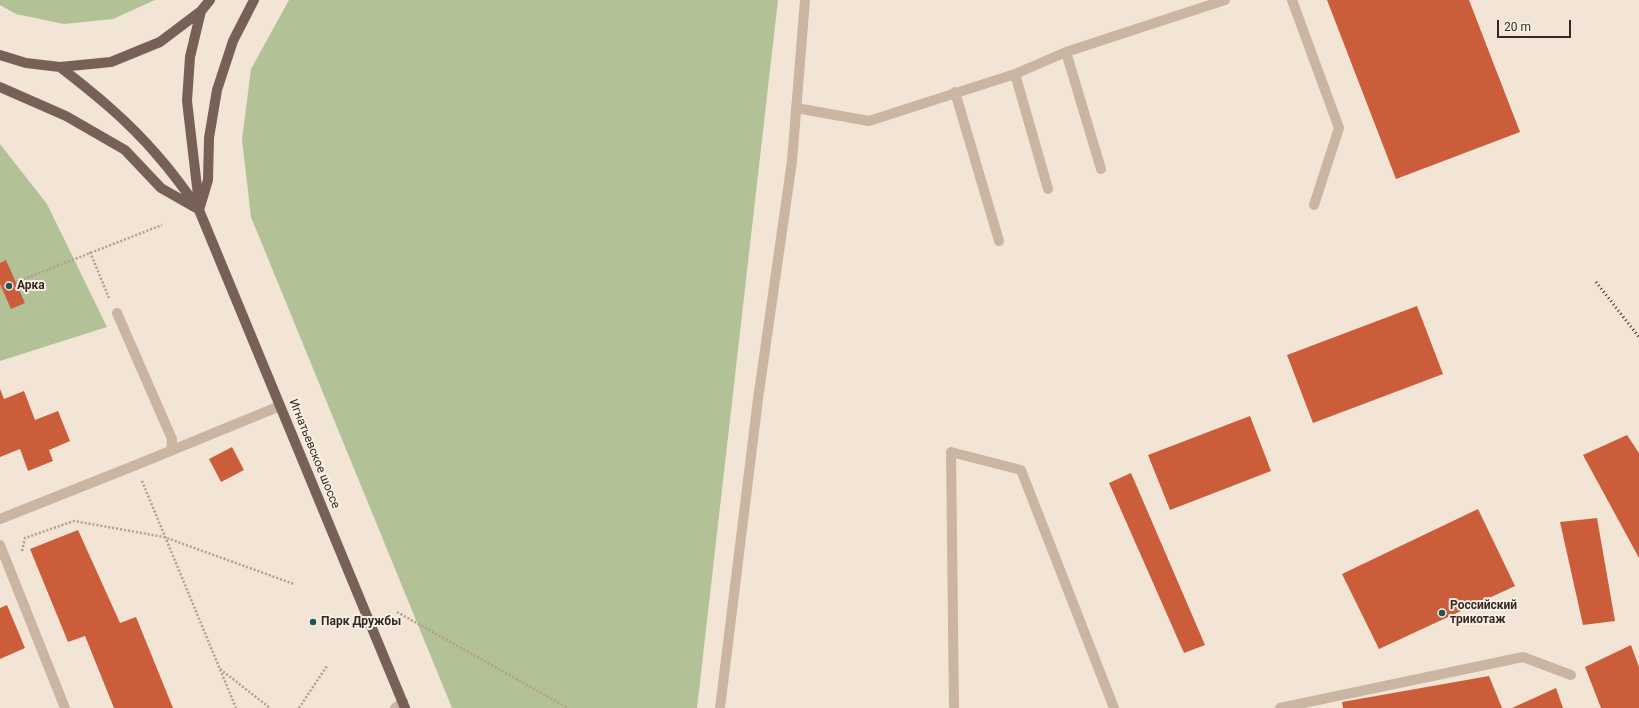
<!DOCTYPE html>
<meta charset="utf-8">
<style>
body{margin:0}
#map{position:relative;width:1639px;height:708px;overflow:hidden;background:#f2e5d6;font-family:Roboto,sans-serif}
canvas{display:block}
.scale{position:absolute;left:1497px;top:20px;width:74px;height:18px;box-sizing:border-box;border:2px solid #342a25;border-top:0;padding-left:5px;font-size:12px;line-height:14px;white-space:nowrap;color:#342a25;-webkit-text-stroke:3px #faefe3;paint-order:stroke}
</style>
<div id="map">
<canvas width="1639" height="708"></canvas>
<div class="scale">20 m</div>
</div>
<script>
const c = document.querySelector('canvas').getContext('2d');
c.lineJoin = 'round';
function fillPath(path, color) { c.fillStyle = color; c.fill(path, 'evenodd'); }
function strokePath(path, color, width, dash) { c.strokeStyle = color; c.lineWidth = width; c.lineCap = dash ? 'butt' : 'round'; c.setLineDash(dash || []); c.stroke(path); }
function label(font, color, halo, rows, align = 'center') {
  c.font = font + ' Roboto,sans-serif'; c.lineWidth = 4; c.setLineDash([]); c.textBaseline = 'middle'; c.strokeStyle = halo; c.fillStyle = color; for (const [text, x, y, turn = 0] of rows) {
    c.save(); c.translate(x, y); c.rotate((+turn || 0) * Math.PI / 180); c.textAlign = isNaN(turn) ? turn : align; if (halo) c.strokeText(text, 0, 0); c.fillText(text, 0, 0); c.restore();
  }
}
const green = new Path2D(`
 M0,0h155l-42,19 -49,5 -48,-10 -16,-9z
 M289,0h489l-81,708h-245l-201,-491 -9,-77 9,-71z
 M0,144l47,60 60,123 -107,34z`);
const building = new Path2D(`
 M1327,0h142l51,132 -124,47z
 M6,260l19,43 -14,6 -11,-25v-21z
 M1417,306l26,68 -130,49 -26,-68z
 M0,389l4,10 20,-8 11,29 23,-9 12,30 -21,9 4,11 -25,10 -8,-22 -20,8z
 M1250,416l21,55 -101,39 -22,-55z
 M1627,435l12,18v105l-56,-103z
 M232,447l12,23 -23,12 -12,-23z
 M1131,473l74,172 -21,8 -75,-170z
 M1478,509l37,77 -136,63 -37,-75z
 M1597,518l18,103 -32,4 -23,-103z
 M78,530l42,93 16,-6 37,91h-59l-29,-72 -17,6 -38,-93z
 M7,605l18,43 -25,11v-51z
 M1631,645l8,22v41h-38l-16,-41z
 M1489,676l13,32h-159l-1,-6z
 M1556,688l7,20h-51z`);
const path = new Path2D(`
 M90,252l19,46
 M16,282l146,-57
 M0,288h2
 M142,481l94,227
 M22,551l3,-13 49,-17 90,16 130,47
 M397,612l171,96
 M220,669l50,39
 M299,708l28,-42`);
const minor = new Path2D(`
 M1292,0l47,128 -25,77
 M1066,52l35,117
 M1015,74l33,115
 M955,92l44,149
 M796,108l73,13 146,-47 51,-22 159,-52
 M117,313l55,126 -1,12
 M0,519l136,-54 144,-59
 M0,545l65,163
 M395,708l8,-6
 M720,708l38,-309 34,-238 13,-161
 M954,708l-3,-256 70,18 93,238
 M1280,708l243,-51 48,18`);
const major = new Path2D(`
 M0,55l26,8 34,4 51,-5 49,-20 41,-31 9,-11
 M60,67c35,27 68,54 97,88 15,17 29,36 42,55l206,498
 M0,87l66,29 59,34 36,38 35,20
 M199,204l-12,-103 3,-44 11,-46
 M199,210l9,-30 1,-42 8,-48 16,-49 21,-41`);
const rail = new Path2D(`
 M1596,282l43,55`);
const markers = [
 [9,286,4,"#195457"],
 [1442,613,4,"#195457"],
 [313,622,4,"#195457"]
];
const poiNames = [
 ["Арка",17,286],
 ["Российский",1450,606],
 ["трикотаж",1450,620],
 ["Парк Дружбы",321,622]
];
const streetNames = [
 ["Игнатьевское шоссе",314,454,68]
];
fillPath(green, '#b3c196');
fillPath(building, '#cc5d3a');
strokePath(path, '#b69e8c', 2.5, [2, 2]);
strokePath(minor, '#cab4a2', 10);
strokePath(major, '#776055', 10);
strokePath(rail, '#342a25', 3, [1, 3]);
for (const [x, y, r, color] of markers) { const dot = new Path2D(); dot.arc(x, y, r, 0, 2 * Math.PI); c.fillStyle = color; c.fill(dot); strokePath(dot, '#faefe3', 1.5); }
label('bold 12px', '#342a25', '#faefe3', poiNames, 'left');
label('12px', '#342a25', '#faefe3', streetNames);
</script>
